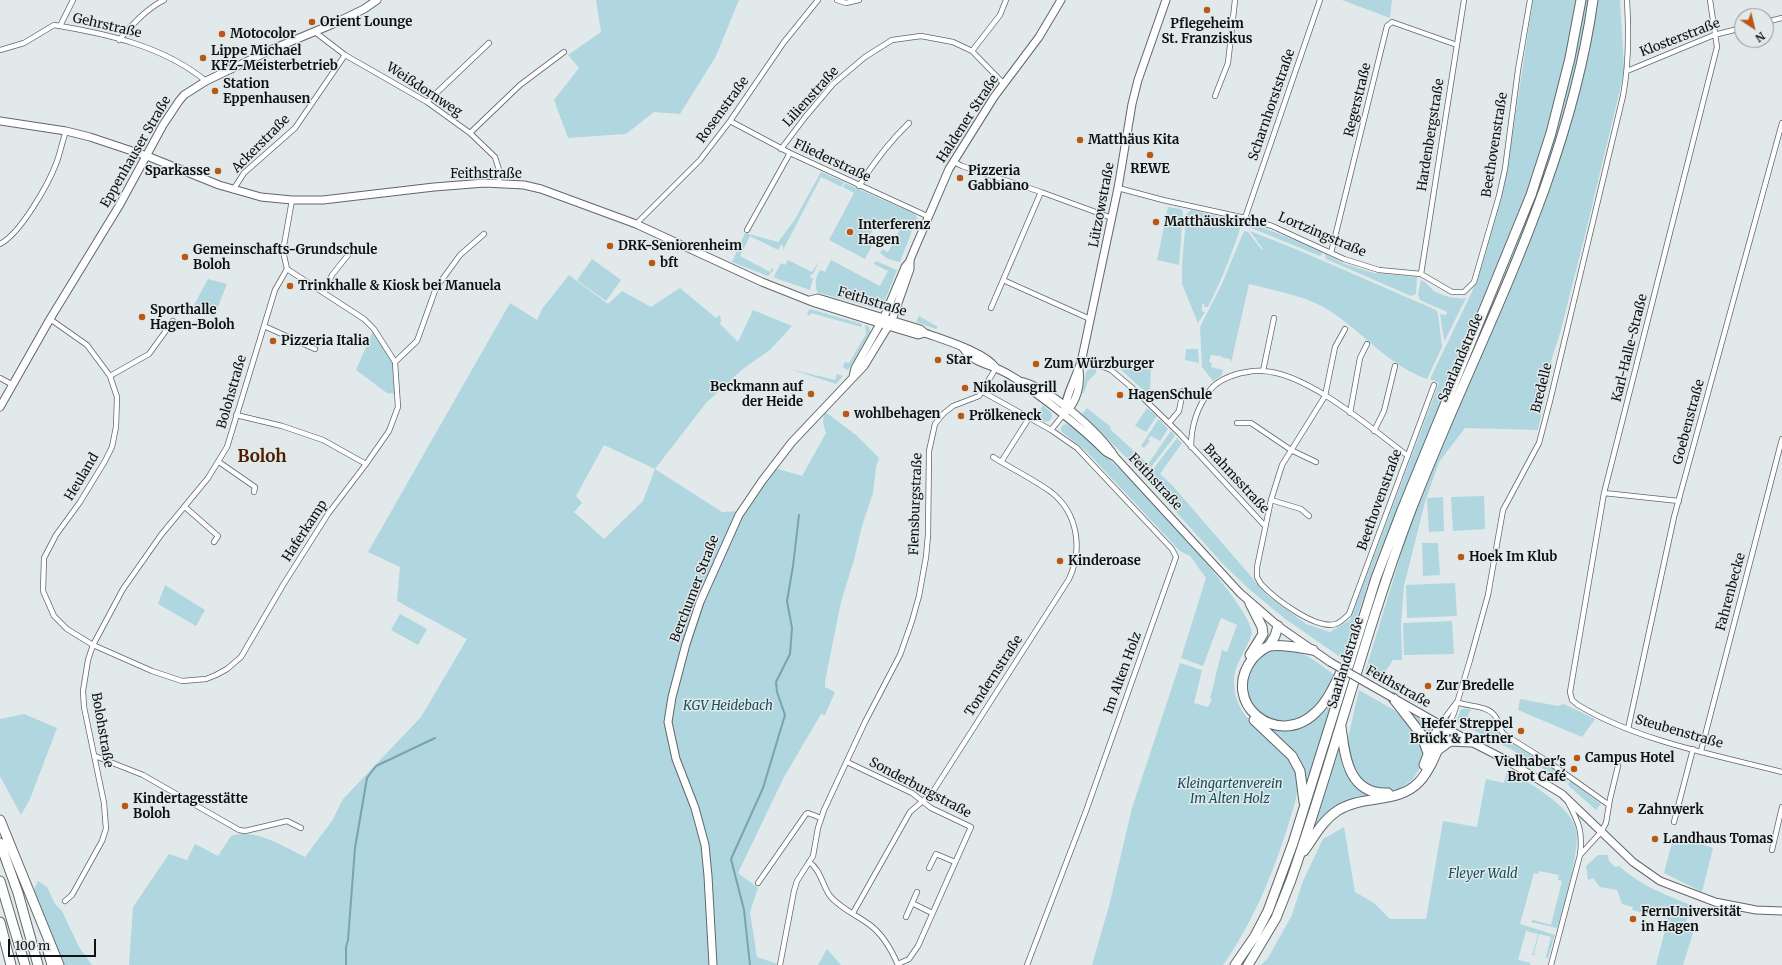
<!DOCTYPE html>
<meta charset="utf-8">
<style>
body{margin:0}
#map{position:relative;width:1782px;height:965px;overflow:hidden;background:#e2e9ea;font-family:Merriweather,serif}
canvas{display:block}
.north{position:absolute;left:1734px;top:8px;width:40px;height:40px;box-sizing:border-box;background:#e2e9ea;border:1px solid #8e9394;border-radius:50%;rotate:145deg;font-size:11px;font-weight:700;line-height:16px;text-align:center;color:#0f1112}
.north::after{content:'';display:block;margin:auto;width:14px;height:18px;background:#b95815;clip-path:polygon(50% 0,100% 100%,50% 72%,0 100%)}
.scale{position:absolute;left:8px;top:939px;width:88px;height:18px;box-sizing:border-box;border:2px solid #0f1112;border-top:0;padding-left:5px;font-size:12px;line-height:14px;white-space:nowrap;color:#0f1112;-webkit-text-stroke:3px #e2e9ea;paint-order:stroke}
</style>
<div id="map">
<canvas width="1782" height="965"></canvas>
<div class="north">N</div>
<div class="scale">100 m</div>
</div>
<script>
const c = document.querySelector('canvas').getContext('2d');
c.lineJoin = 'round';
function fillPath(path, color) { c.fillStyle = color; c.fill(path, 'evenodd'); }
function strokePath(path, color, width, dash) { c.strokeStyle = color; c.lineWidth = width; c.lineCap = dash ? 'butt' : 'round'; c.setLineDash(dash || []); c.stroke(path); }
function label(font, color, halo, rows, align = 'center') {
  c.font = font + ' Merriweather,serif'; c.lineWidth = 3; c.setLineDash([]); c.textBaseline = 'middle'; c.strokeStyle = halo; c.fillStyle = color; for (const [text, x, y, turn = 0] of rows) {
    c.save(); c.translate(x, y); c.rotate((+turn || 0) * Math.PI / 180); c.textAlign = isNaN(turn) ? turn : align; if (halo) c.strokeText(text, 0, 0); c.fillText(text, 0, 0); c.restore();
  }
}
const green = new Path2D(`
 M596,0h143l-23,56 -36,58 -26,-2 -28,22 -58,4 -14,-38 25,-32 -11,-13 33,-23z
 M1342,0h50l-2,18z
 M1533,0h44l-6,41 -31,120 -166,405 -31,93 -59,-41 -35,-29 -26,-25 -92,-102 -49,-48 5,-6 24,19 -1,2 38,35 23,-33 4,5 -24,31 3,1 23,-30 5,5 -22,31 12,11 96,111 38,28 24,8 20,-12 89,-237 -9,-4 42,-87 29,-96 6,-26z
 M1584,0h5l-15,79 -8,30 -32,100 -60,141 -2,-1c17,-40 36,-79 51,-120 29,-74 49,-151 61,-229z
 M1597,0h23l4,67 -2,14 -36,150 -26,102 -9,28 1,2 -14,67 -73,-2 -26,34 -14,40 -21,84 -3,38 1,36h-9l-14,21 -14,-9 50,-163 35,-86 91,-212 11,-31 21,-66z
 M821,172l23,10 -2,5 -21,-10 -38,73v-4l-2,-1 -3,5 -28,-14 -10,20 30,16 2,-4 2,1 -6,7 -36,-14 13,-29 33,9 16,-21z
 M845,183l70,31 2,4 -17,44 -12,-3 -8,-6 2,-4 6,3 11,-21 -21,-11 -11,21 6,3 -8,15 -36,-19 25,-47 -11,-6z
 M1168,207l13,2 2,3 -4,53 -22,-5z
 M1191,210l51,12c-9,30 -20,57 -34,85h-4v-3h-2v7l3,1 -7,11 -16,-39v-18l4,-49 1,-4z
 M1247,222l51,19 25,12 -3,3 -71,-29z
 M1244,231l4,1 14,18 1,-1 -13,-18 48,19 138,60 2,4 4,33 -15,32c-39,-14 -63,-46 -97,-68 -23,-15 -54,-20 -81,-27l-18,79 -1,-4 -9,-2v-2l-2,1 -8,-1 -2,7 3,1 -1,4 12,3 -1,5 -9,6 -11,-14 -2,-40 21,-41z
 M1325,254l20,10 29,9 43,4 -1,17 -5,2 -85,-37z
 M592,259l29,21 -15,21 -29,-21z
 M788,260l24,12 8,-12 -7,14h-2l-1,4h3l-3,12 -35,-12 -1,-2 7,-13 4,2z
 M831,260l49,26 8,-15 -14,-7 2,-3 21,9 -15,38 -4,1 -61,-17c-2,-7 -2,-17 4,-22l4,2z
 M569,275l39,29 14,-13 29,16 29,-19 36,30 4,-3 1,5 -1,4 18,18 15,-32 39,16 -22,24 -26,18 -38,35 -51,66 67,43 23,-1 30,-43 27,8 24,-43 -3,-10 1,-12 32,24 23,23 -3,9 -3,26 -11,33 -8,34 -13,42 -16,79v6l10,5 -10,23 -4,-1 -37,63 -46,96 20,15 -8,24 7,45 23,8h-651l4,-58 36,-53 18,6 8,-16 23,12 13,-20c24,-8 52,10 74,21l27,-36 11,-22 78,-82 46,-78 -70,-38 3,-34 -32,-15 142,-249 27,17 5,-11zM604,445l51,24 -12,32 -39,38 -30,-27 8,-9 -6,-7z
 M208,279l19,5 -13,33 -21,-10z
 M1421,280c6,2 9,8 13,11 5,4 24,9 32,7l-21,42 -1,-1 -4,-25 6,1 1,-3 -27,-12 -2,-6z
 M810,309l52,15v1l-1,2 -50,-14 -2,3 -2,-3z
 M919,316l19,11 -2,2 -20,-7z
 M865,325l4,2 1,5 -22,38 -5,-3 2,-5 4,1 17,-29z
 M374,329l21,33 2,32 -10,-1 -31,-23z
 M1186,349h12l1,14 -14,-3z
 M1139,362l12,1 -1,33 -31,-28z
 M1096,368v5l-8,8 -4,12h-2l4,-21 4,-3z
 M790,369l45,11 2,-6 6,2 -7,8z
 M1043,405l9,9v3c-4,8 -10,4 -16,1z
 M1147,408l10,8 -11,16 -11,-6z
 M1158,420h2l8,9 -8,12 -9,-5 -3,3 2,2 -6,7 -3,-2z
 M1067,424c32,17 185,178 185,209 -4,15 -18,31 -18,47 -1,48 48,55 61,90 7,19 -2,38 -7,56 -16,50 -35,96 -65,139h-131l17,-59 23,-98 48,-145 22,7 -8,33 14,4 4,-8h-2l12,-49 5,2 10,-27 -16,-7 -18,48 -22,-8 25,-80 -16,-22 -10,-5 -94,-100 -24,-19 -1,-4 2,-3z
 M1484,496l1,33 -32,2 -2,-34z
 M1443,497l1,34 -15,1 -2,-34z
 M1438,543l2,32 -17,1 -1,-33z
 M1455,583l2,33 -50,2 -1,-33z
 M165,585l40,25 -9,16 -38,-22z
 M400,614l27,15 -9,16 -27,-15z
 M1452,621l2,33 -50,1 -1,-32z
 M1289,649c18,5 32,15 46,27 -11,19 -23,43 -47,46 -8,2 -19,-3 -27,-5l-17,-25 8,-31 17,-11z
 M1338,687l-32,102 -13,-38 -23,-22 19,1 14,-5z
 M1359,690l35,20 21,18 9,25 -2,12 -10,15 -13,9 -14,2 -14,-3 -17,-16 -7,-30z
 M1520,699l38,7 6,-2 31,15 -13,18 -64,-27z
 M1461,709h10l-6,12 23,8 8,-1 4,7 -5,6 -39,-19z
 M1406,711l28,15 -6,16z
 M24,714l33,14 -27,71 -9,16 -21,-39v-57z
 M1501,736l68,43 -3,4 -48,-30 -21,-11z
 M1340,739c2,34 9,37 34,57l-16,2 -48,38z
 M1507,770c20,12 62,34 69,59 5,18 -13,81 -19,99l-26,-6 2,-2 18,5 11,-44 -4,-1 1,-5 -20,-4 -1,3 -4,-1 -14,51 35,11 -7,23 -5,-1h3l5,-20 -12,-3 -5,19 2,2 -5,-1 2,-1 5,-19 -12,-3 -8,29 13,3 -1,2h-269l7,-7 24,-43 11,-34 20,-42 21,-12 11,65 19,11 16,16h36l17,-98 34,6 9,-48 18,4z
 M1570,781l31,23 -5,6 -26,-23 -2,-3z
 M1674,835l39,13 -11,44 -38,-19z
 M1598,855h10l1,6 6,6 4,-1c21,19 46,29 72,39l-6,21 9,4 -11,35h-27l12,-46 -36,-9 1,-3 -11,-3 -5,-14 -17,-3 -7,-9 -5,2 -2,-14z
 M38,881l9,6 8,17 7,7 17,36 13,18h-28l-16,-33 -14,-43z
 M827,949l14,16h-23z`);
const stream = new Path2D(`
 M346,965v-18l2,-7 7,-92 12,-70 9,-12 59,-28
 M750,965l-6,-55 -13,-51 32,-71 22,-73 -8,-23 -1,-10 14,-28 2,-26 -5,-27 6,-35 6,-51`);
const street = new Path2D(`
 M837,0l9,3 13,-3
 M1710,0l7,47 -113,446 -34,199 2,8 6,5c60,36 137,50 204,67
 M1766,22l16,-4
 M60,26l13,-26
 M315,32l30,23 82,47 43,31 25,24 4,13v13
 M119,40c13,-15 27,-31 45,-40
 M0,50l24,-7 30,-18c54,9 109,21 152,56
 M972,51l28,-36 6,-15
 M1627,71l87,-36 28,-7
 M1215,96l13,-33 7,-63
 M427,102l62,-59
 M730,121l60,32 137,63
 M470,133l50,-48 44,-33
 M781,149l25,-33 27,-32 32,-27 27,-17 29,-4 32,6 19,9 32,33
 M954,162l8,4 79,26 71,26
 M859,186c15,-24 30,-44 50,-63
 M1118,188l45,12 82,18 27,8 72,33 35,11 42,4 31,18h12l10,-10 25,-86 6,-27 13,-99 12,-70
 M233,190l11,-17 51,-45 50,-73
 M1245,218l75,-218
 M636,224l64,-64 30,-39 54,-79 34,-42
 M747,230l43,-77
 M0,244c20,-10 48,-59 56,-80 4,-10 6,-22 10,-33
 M1331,253l56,-227 5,-4 65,23
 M1421,274l43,-274
 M1003,280l87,39
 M324,292l8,-17 16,-20
 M991,308l50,-116
 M50,319l37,26 23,31 7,21 -1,30 -4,20 -7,14 -25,41 -24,33 -12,23 -1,33 11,25 13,13 26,16 59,26 30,10 24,-2 10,-4 11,-6 14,-12 42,-72 45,-71 38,-50 23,-33 9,-24 -3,-45 -21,-33 -10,-10 -77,-50
 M264,326l51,23
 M1345,329l-10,18 -10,49 -43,69 -11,35 -14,67v10l4,7c14,15 55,46 75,40 5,-2 9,-6 13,-10l85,-229
 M1082,358l29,12 26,22 42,41 86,93
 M395,362l22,-21 19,-53 24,-33 24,-21
 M1263,371l11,-53
 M110,376l39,-22 24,-33
 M0,378l13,7
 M983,392l68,38 26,18 95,101 4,8 -90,254 -59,154
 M1350,413l10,-55 7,-14
 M236,415l46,11 41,14 43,24
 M1169,423l10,-12 4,-20
 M1237,423h14l40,27 25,12
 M1051,430l13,-16
 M1374,431l10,-20 11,-45
 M1191,447c0,-21 7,-41 19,-57 8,-10 19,-14 31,-17 7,-1 15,-3 22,-2 45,2 109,58 145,85
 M219,462l36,25 -1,5
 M1001,462l28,-44
 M1604,493l75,8
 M1271,500l30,9 8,7
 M185,507l33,29 -4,6
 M1457,702c11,5 31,3 38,14 5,6 3,14 10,19l45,28 59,42
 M1440,724l16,-21
 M1447,728l7,-15 16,-53 18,-65 15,-85 36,-67 11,-42 73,-305c6,-32 6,-63 4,-96
 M1628,729l46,-212 108,-394
 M1701,751l81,-312
 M95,756l48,19 96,55 6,1 42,-10 14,7
 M847,762l65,31 19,15 40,19 -53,119 -9,13 -11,5
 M1674,822l19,-73
 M1772,850l10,-43
 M1581,854l20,-22 5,-9 4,-24 8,-33
 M809,862c12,8 13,23 21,34 11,13 27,19 40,29 12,9 22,26 28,40
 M929,868l7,-14 19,8
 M758,883l48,-69 2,-1 13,5
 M65,901l7,-6 30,-54 4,-12 -2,-26 -20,-96 -1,-16 5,-31 5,-15 30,-56 38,-54 47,-57 19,-31 48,-157 12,-21 -4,-18 9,-51
 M912,903l20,10
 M853,913l57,-101 22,-19 137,-214c14,-30 9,-66 -18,-87 -18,-13 -39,-23 -58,-35
 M906,917l11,-25
 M780,965l14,-74 3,-10 16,-25 5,-28 6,-18 41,-88 35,-67 12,-34 7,-25 7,-39 2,-22 1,-84 6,-27 8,-10 10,-8 26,-10 17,-28
 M1551,965l29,-110c3,-23 -1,-32 -12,-53`);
const secondary = new Path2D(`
 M0,121l66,10 24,6 57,19 72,29 42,12 31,3h31l111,-13 51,-4 39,2 17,4 95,35 126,58 53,21 83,26 20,6 7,-2
 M810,300l8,-2 102,31 5,4c19,7 60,19 71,35
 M963,348c9,13 20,15 33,20 7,3 16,8 22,12 30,22 61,45 88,72l7,4
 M853,377l2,-9 29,-51 21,-50 5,-6
 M1019,381c29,5 80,51 96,76l125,136 38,33 52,36
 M1066,412c11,-11 15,-27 13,-42
 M1064,414c1,-19 13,-37 18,-56l36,-170 14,-84 6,-24 28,-80
 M1395,699l76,43 37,19 54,33 71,68 27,19 55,21 41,8 26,1
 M713,965l-5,-89 -3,-31 -10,-37 -19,-49 -8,-37 4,-25 14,-53 14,-42 39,-87 23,-34 30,-39 72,-76 28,-46 18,-51v-9l5,-12 34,-79 45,-72 45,-60 22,-37`);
const primary = new Path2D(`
 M0,407l50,-88 69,-113 44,-81 16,-24 5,-6 22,-14 69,-33 58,-24 31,-15 13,-9`);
const highway = new Path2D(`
 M1269,646l6,-10 3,-10
 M1313,650c-14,-2 -29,-6 -43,-4 -6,1 -12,7 -17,12 -35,45 25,92 63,54 12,-11 19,-28 26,-42
 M1250,655l13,-21 -1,-7 -12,-24
 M1393,698l28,36 7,19
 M1254,720l38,36 8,15 4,31
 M1341,727c4,29 7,68 47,66
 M1439,749l11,-8 21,1
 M1424,765l16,-41
 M0,820l59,145
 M0,843l18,50 20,72
 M1304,851c10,-14 18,-30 33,-40 25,-17 60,-6 82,-29 13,-14 20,-37 28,-54
 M0,881l25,84
 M0,922l11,43
 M48,951l4,14
 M1235,965l20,-29 13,-25 25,-68 83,-265 26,-68 129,-315 20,-62 19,-75 11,-58
 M1248,965l28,-47 15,-38c43,-122 74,-249 120,-370 65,-168 157,-329 182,-510`);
const secondaryBridge = new Path2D(`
 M1330,662l63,36`);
const markers = [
 [1207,10,4,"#b95815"],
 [312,22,4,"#b95815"],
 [222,34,4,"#b95815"],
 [203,58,4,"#b95815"],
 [215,91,4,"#b95815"],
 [1080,140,4,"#b95815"],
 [1150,155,4,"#b95815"],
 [218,171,4,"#b95815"],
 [960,178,4,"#b95815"],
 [1156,222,4,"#b95815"],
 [850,232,4,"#b95815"],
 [610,246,4,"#b95815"],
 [185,257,4,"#b95815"],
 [652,263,4,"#b95815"],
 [290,286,4,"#b95815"],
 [142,317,4,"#b95815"],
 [273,341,4,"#b95815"],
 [938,360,4,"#b95815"],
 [1036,364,4,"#b95815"],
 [965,388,4,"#b95815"],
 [811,394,4,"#b95815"],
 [1120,395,4,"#b95815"],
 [846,414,4,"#b95815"],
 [961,416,4,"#b95815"],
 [1461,557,4,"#b95815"],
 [1060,561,4,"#b95815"],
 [1428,686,4,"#b95815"],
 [1521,731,4,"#b95815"],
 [1577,758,4,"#b95815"],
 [1574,769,4,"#b95815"],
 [125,806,4,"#b95815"],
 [1630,810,4,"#b95815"],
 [1655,839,4,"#b95815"],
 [1633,919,4,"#b95815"]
];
const poiNames = [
 ["Orient Lounge",320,22],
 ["Pflegeheim",1207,24,"center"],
 ["St. Franziskus",1207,39,"center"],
 ["Motocolor",230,34],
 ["Lippe Michael",211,51],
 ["KFZ-Meisterbetrieb",211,66],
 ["Station",223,84],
 ["Eppenhausen",223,99],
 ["Matthäus Kita",1088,140],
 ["REWE",1150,169,"center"],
 ["Sparkasse",210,171,"right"],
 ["Pizzeria",968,171],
 ["Gabbiano",968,186],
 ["Matthäuskirche",1164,222],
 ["Interferenz",858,225],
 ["Hagen",858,240],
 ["DRK-Seniorenheim",618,246],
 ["Gemeinschafts-Grundschule",193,250],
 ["Boloh",193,265],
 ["bft",660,263],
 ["Trinkhalle & Kiosk bei Manuela",298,286],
 ["Sporthalle",150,310],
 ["Hagen-Boloh",150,325],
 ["Pizzeria Italia",281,341],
 ["Star",946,360],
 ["Zum Würzburger",1044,364],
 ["Beckmann auf",803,387,"right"],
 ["der Heide",803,402,"right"],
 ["Nikolausgrill",973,388],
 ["HagenSchule",1128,395],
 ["wohlbehagen",854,414],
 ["Prölkeneck",969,416],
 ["Hoek Im Klub",1469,557],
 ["Kinderoase",1068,561],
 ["Zur Bredelle",1436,686],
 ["Hefer Streppel",1513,724,"right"],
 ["Brück & Partner",1513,739,"right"],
 ["Campus Hotel",1585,758],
 ["Vielhaber's",1566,762,"right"],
 ["Brot Café",1566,777,"right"],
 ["Kindertagesstätte",133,799],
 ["Boloh",133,814],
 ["Zahnwerk",1638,810],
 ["Landhaus Tomas",1663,839],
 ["FernUniversität",1641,912],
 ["in Hagen",1641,927]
];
const streetNames = [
 ["Gehrstraße",107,26,13],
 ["Klosterstraße",1680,38,-21],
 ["Weißdornweg",424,90,33],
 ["Lilienstraße",811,97,-48],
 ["Regerstraße",1358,100,-76],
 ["Scharnhorststraße",1272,105,-71],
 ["Rosenstraße",723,110,-54],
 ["Haldener Straße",968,119,-57],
 ["Hardenbergstraße",1431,135,-81],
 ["Ackerstraße",261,144,-45],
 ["Beethovenstraße",1495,145,-81],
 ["Eppenhauser Straße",136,152,-60],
 ["Fliederstraße",832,161,25],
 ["Feithstraße",486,174],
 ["Lützowstraße",1102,205,-79],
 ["Lortzingstraße",1322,235,23],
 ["Feithstraße",872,302,17],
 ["Karl-Halle-Straße",1630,348,-76],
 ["Saarlandstraße",1461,358,-67],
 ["Bredelle",1542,388,-76],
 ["Bolohstraße",232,392,-74],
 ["Goebenstraße",1689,422,-75],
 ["Heuland",82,477,-59],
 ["Brahmsstraße",1236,479,47],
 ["Feithstraße",1155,482,47],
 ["Beethovenstraße",1380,500,-70],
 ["Flensburgstraße",916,504,-88],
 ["Haferkamp",305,531,-57],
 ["Berchumer Straße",695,589,-69],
 ["Fahrenbecke",1731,592,-75],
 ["Saarlandstraße",1346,663,-73],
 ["Im Alten Holz",1123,673,-70],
 ["Tondernstraße",994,676,-57],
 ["Feithstraße",1398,687,29],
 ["Bolohstraße",102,730,80],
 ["Steubenstraße",1679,732,16],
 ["Sonderburgstraße",920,788,28]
];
const parkNames = [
 ["KGV Heidebach",728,706],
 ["Kleingartenverein",1230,784],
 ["Im Alten Holz",1230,799],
 ["Fleyer Wald",1483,874]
];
const districtNames = [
 ["Boloh",262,457]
];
fillPath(green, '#b0d6df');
strokePath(stream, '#7ba3ad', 2);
strokePath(street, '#616769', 6);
strokePath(secondary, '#616769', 9);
strokePath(primary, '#616769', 9);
strokePath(highway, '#616769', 11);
strokePath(street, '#fff', 4.5);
strokePath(secondary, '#fff', 7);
strokePath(primary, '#fff', 7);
strokePath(highway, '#fff', 9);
strokePath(secondaryBridge, '#616769', 9, []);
strokePath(secondaryBridge, '#fff', 7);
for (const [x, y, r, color] of markers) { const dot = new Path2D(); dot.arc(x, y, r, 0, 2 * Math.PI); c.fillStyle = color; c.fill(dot); strokePath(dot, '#e2e9ea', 1.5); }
label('bold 13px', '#0f1112', '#e2e9ea', poiNames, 'left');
label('13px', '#0f1112', '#e2e9ea', streetNames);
label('italic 13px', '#16505c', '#e2e9ea', parkNames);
label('bold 17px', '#4d2001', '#e2e9ea', districtNames);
</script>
